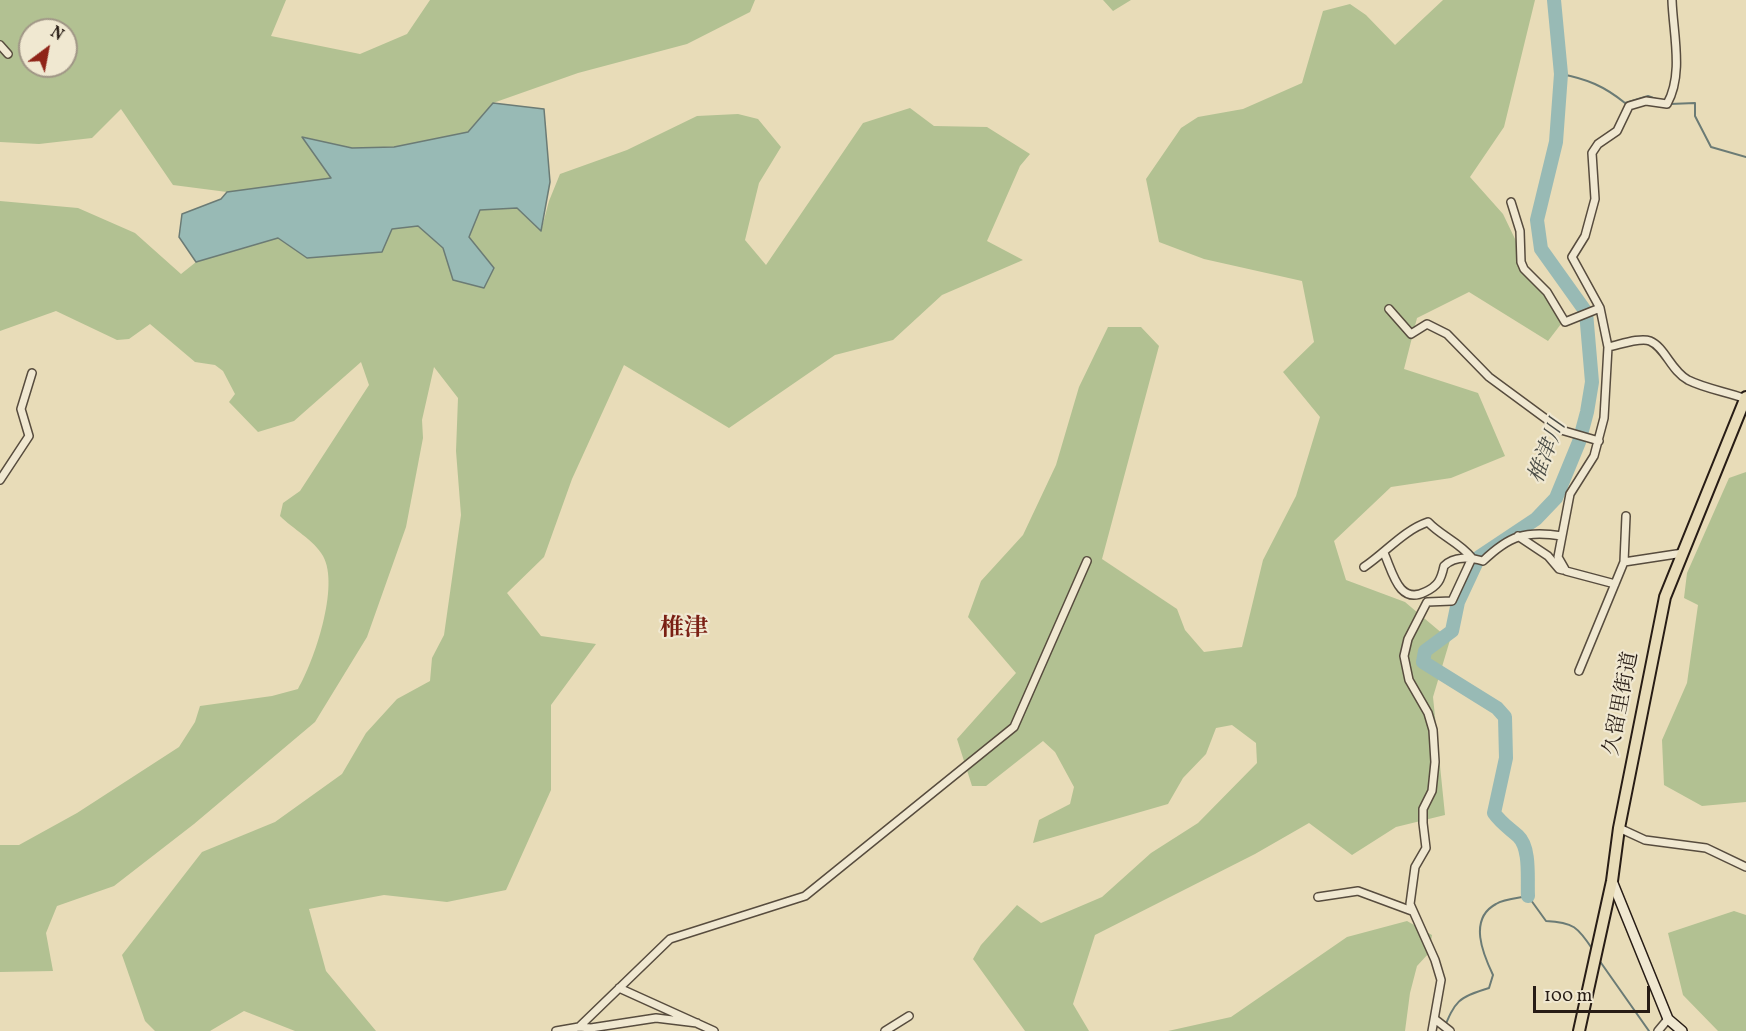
<!DOCTYPE html>
<meta charset="utf-8">
<style>
body{margin:0}
#map{position:relative;width:1746px;height:1031px;overflow:hidden;background:#e8dcb8;font-family:Vollkorn,serif}
canvas{display:block}
.north{position:absolute;left:18px;top:18px;width:60px;height:60px;box-sizing:border-box;background:#f0e8d1;border:2px solid #a09686;border-radius:50%;rotate:32deg;font-size:16px;font-weight:700;line-height:24px;text-align:center;color:#271c15}
.north::after{content:'';display:block;margin:auto;width:21px;height:27px;background:#8f2418;clip-path:polygon(50% 0,100% 100%,50% 72%,0 100%)}
.scale{position:absolute;left:1533px;top:986px;width:117px;height:27px;box-sizing:border-box;border:3px solid #271c15;border-top:0;padding-left:8px;font-size:18px;line-height:21px;white-space:nowrap;color:#271c15;-webkit-text-stroke:4px #f0e8d1;paint-order:stroke}
</style>
<div id="map">
<canvas width="1746" height="1031"></canvas>
<div class="north">N</div>
<div class="scale">100 m</div>
</div>
<script>
const c = document.querySelector('canvas').getContext('2d');
c.lineJoin = 'round';
function fillPath(path, color) { c.fillStyle = color; c.fill(path, 'evenodd'); }
function strokePath(path, color, width, dash) { c.strokeStyle = color; c.lineWidth = width; c.lineCap = dash ? 'butt' : 'round'; c.setLineDash(dash || []); c.stroke(path); }
function label(font, color, halo, rows, align = 'center') {
  c.font = font + ' Vollkorn,"Noto Serif JP",serif'; c.lineWidth = 4.5; c.setLineDash([]); c.textBaseline = 'middle'; c.strokeStyle = halo; c.fillStyle = color; for (const [text, x, y, turn = 0] of rows) {
    c.save(); c.translate(x, y); c.rotate((+turn || 0) * Math.PI / 180); c.textAlign = isNaN(turn) ? turn : align; if (halo) c.strokeText(text, 0, 0); c.fillText(text, 0, 0); c.restore();
  }
}
const green = new Path2D(`
 M0,0h286l-15,36 89,18 47,-20 23,-34h325l-5,12 -63,32 -109,29 -85,30 -25,29 -74,15 -42,1 -49,-11 28,41 -104,14 -54,-7 -52,-76 -29,29 -53,6 -39,-2zM30,30h36v36h-36z
 M1103,0h28l-18,11z
 M1443,0h92l-31,127 -34,50 33,37 13,27 1,22 14,19 16,15 14,27 -13,17 -79,-49 -52,26 -13,51 74,24 27,63 -54,22 -60,9 -57,54 12,39 59,22 45,38 -17,57 12,118 -49,12 -44,28 -43,-32 -54,31 -160,81 -22,69 16,27h-64l-52,-72 8,-14 36,-40 24,18 61,-26 49,-44 47,-30 59,-60 -1,-20 -24,-18 -16,3 -10,26 -23,24 -15,26 -135,39 6,-23 31,-16 4,-17 -19,-35 -12,-11 -57,45h-14l-15,-47 59,-66 -48,-56 13,-36 42,-46 33,-70 23,-78 29,-60h33l18,19 -57,213 75,50 8,21 19,22 38,-5 21,-87 33,-64 24,-79 -37,-45 31,-30 -12,-61 -98,-22 -45,-17 -13,-63 35,-51 17,-11 45,-8 59,-26 21,-72 27,-7 16,11 29,30z
 M910,108l24,18 53,1 43,27 -10,12 -33,75 36,19 -81,35 -49,45 -58,15 -106,73 -105,-63 -52,114 -28,78 -37,36 34,43 55,8 -45,61v85l-45,100 -59,12 -63,-7 -75,14 17,62 50,60h-81l-51,-20 -34,20h-55l-10,-10 -23,-66 80,-103 73,-30 67,-48 24,-41 31,-34 33,-18 2,-23 12,-23 17,-120 -5,-64 2,-53 -24,-31 -12,53 1,18 -17,89 -39,110 -52,85 -121,102 -80,62 -57,20 -11,27 7,38 -53,1v-127h19l58,-32 102,-66 16,-25 5,-16 72,-10 26,-7c16,-27 42,-103 25,-133 -9,-16 -30,-27 -43,-40l3,-13 17,-12 69,-106 -8,-23 -67,59 -36,11 -29,-30 6,-8 -12,-23 -8,-6 -20,-3 -45,-38 -21,15 -12,1 -61,-29 -56,20v-130l78,7 57,25 46,41 15,-12 82,-24 29,20 85,-29 26,-3 25,22 10,32 41,-12 -25,-31 11,-27 37,-2 24,23 8,-30 11,-27 67,-24 70,-34 41,-2 20,5 23,28 -22,36 -14,57 21,25 97,-142z
 M1746,472v330l-44,4 -38,-21 -2,-45 25,-57 11,-78 -14,-7 3,-25 42,-95z
 M1734,911l12,4v116h-28l-35,-36 -15,-62z
 M1407,921l25,14 -3,18 -12,13 -7,27 -5,38h-237l63,-14 116,-80z`);
const water = new Path2D(`
 M493,103l51,6 6,73 -9,49 -24,-23 -37,2 -11,27 25,31 -10,20 -31,-8 -10,-32 -25,-22 -26,3 -10,23 -75,6 -29,-20 -82,24 -17,-25 3,-23 39,-15 6,-7 104,-14 -29,-41 50,11 42,-1 74,-15z`);
const stream = new Path2D(`
 M1561,74c26,5 43,12 64,29l23,-7 11,4
 M1670,104l25,-1v13l16,31 35,10
 M1599,960l50,71
 M1443,1031c12,-30 15,-34 46,-43l4,-13c-10,-21 -25,-56 3,-71 8,-5 23,-6 32,-8l18,25c27,1 32,6 47,29`);
const river = new Path2D(`
 M1528,896c-1,-16 3,-48 -10,-60 -9,-8 -17,-13 -24,-23l12,-55 -1,-41 -8,-9 -74,-46 2,-11 27,-20 6,-29 21,-45 57,-38 20,-21 23,-56 8,-30 5,-30 -6,-70 -45,-63 -4,-29 19,-78 5,-68 -7,-74`);
const minor = new Path2D(`
 M0,45l8,9
 M1511,202l9,29 1,31 3,7 23,23 18,30 35,-14
 M1389,309l22,25 16,-10 20,10 42,43 72,53 38,11
 M1608,347c11,-2 32,-10 42,-6 15,6 21,30 38,39 18,9 40,12 58,19
 M0,480l29,-44 -8,-27 11,-36
 M1518,536l30,20 11,13 4,1
 M1384,553c9,20 15,52 41,39 13,-6 16,-12 19,-26 10,-10 26,-9 39,-5 26,-25 42,-31 79,-25
 M1624,562l59,-9
 M1364,567c21,-14 40,-37 64,-45 13,14 31,20 44,36l-20,43 -25,1 -19,37 -4,17 5,24 19,33 5,17 2,32 -3,29 -9,18v14l3,25 -11,19 -5,37 25,56 6,20 -9,51
 M1615,584l-49,-13 -8,-14 12,-63 24,-38 10,-38 4,-71 -8,-39 -28,-51 13,-21 10,-37 -3,-46 6,-9 19,-13 12,-25 17,-5 21,3c17,-30 6,-71 5,-104
 M1579,671l45,-109 2,-46
 M1619,828l26,12 61,8 40,19
 M1318,897l40,-6 54,20
 M619,988l95,43
 M1436,1020l14,11
 M579,1027l12,1 65,-10 41,5
 M556,1031l23,-4 91,-88 135,-43 209,-169 73,-166
 M885,1031l24,-15
 M1658,1031l10,-12`);
const secondary = new Path2D(`
 M1612,881l56,138 14,12`);
const primary = new Path2D(`
 M1579,1031l33,-150 7,-53 46,-231 81,-200`);
const streetNames = [
 ["久留里街道",1623,704,-79]
];
const waterNames = [
 ["椎津川",1549,452,-69]
];
const quarterNames = [
 ["椎津",684,631]
];
fillPath(green, '#b2c192');
fillPath(water, '#98bab5');
strokePath(water, '#6b7b75', 1.5);
strokePath(stream, '#6b7b75', 2);
strokePath(river, '#98bab5', 14);
strokePath(minor, '#574c3e', 10);
strokePath(secondary, '#271c15', 12);
strokePath(primary, '#271c15', 14);
strokePath(minor, '#f0e8d1', 7);
strokePath(secondary, '#f0e8d1', 9);
strokePath(primary, '#e8dcb8', 10);
label('21px', '#271c15', '#f0e8d1', streetNames);
label('italic 22px', '#494b45', '#f0e8d1', waterNames);
label('bold 24px', '#7a1f14', '#f0e8d1', quarterNames);
</script>
